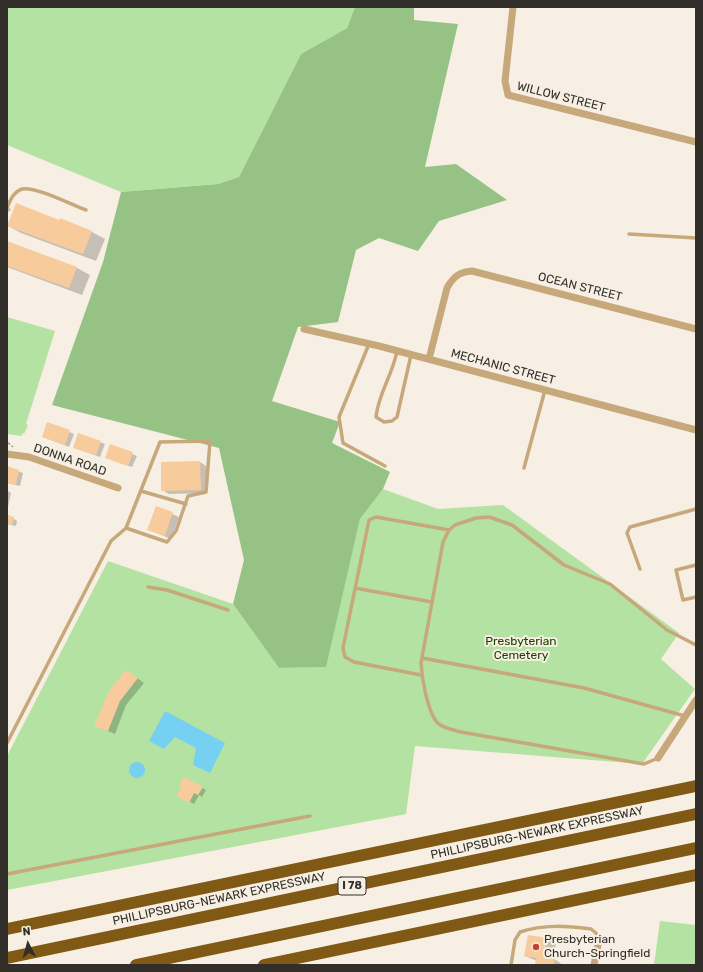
<!DOCTYPE html>
<style>
body{margin:0}
#map{position:relative;width:703px;height:972px;overflow:hidden;background:#f7efe3;font-family:Rubik,sans-serif}
canvas{display:block}
.frame{position:absolute;inset:0;border:8px solid #322f2a;pointer-events:none}
.north{position:absolute;left:8px;top:924px;width:40px;height:40px;-webkit-text-stroke:3px #f7efe3;paint-order:stroke;rotate:354deg;font-size:11px;font-weight:700;line-height:16px;text-align:center;color:#322f2a}
.north::after{content:'';display:block;margin:auto;width:14px;height:18px;background:#322f2a;clip-path:polygon(50% 0,100% 100%,50% 72%,0 100%)}
</style>
<div id="map">
<canvas width="703" height="972"></canvas>
<div class="frame"></div>
<div class="north">N</div>
</div>
<script>
const c = document.querySelector('canvas').getContext('2d');
c.lineJoin = 'round';
function fillPath(path, color) { c.fillStyle = color; c.fill(path, 'evenodd'); }
function strokePath(path, color, width, dash) { c.strokeStyle = color; c.lineWidth = width; c.lineCap = dash ? 'butt' : 'round'; c.setLineDash(dash || []); c.stroke(path); }
function label(font, color, halo, rows, align = 'center') {
  c.font = font + ' Rubik,sans-serif'; c.lineWidth = 4; c.setLineDash([]); c.textBaseline = 'middle'; c.strokeStyle = halo; c.fillStyle = color; for (const [text, x, y, turn = 0] of rows) {
    c.save(); c.translate(x, y); c.rotate((+turn || 0) * Math.PI / 180); c.textAlign = isNaN(turn) ? turn : align; if (halo) c.strokeText(text, 0, 0); c.fillText(text, 0, 0); c.restore();
  }
}
const green = new Path2D(`
 M7,7h348l-8,21 -46,26 -62,123 -21,7 -97,8 -114,-47z
 M7,317l48,14 -29,93 2,1 -4,9 -2,-1v3l-15,-2z
 M383,489l55,20 65,-4 176,128 -18,26 34,30 -53,75 -227,-18 -9,68 -399,76v-134l101,-195 125,43 46,64 46,-1 35,-148z
 M660,921l36,4v40h-42z`);
const forest = new Path2D(`
 M355,7h59v13l44,4 -33,143 31,-3 51,36 -68,21 -21,30 -39,-13 -23,12 -18,72 -40,5 -26,74 68,21 -8,21 58,29 -7,17 -23,30 -34,148 -47,1 -46,-64 11,-44 -25,-112 -167,-43 51,-143 18,-70 97,-8 21,-7 62,-123 46,-26z`);
const water = new Path2D(`
 M165,711l60,32 -15,30 -17,-8 3,-17 -21,-11 -11,12 -15,-8z
 M129 770a8 8 0 1 1 16 0a8 8 0 1 1-16 0Z`);
const shadow = new Path2D(`
 M7,204l4,6 -4,3z
 M59,222l33,10 13,7 -9,22 -75,-28 -13,-7z
 M7,242l70,26 13,7 -8,20 -75,-28z
 M48,423l26,11 -5,13 -26,-10z
 M79,434l26,10 -5,13 -26,-9z
 M111,445l26,11 -5,11 -21,-7z
 M200,462l6,4 1,27 -38,1 -7,-4z
 M7,467l16,6 -3,13 -13,-3z
 M8,491l3,2 -3,14 -1,-11z
 M157,507l22,10 -8,22 -22,-9z
 M7,514l10,7 -1,5 -9,-2z
 M133,675l11,8 -18,22 -11,29 -19,-8z
 M184,778l22,12 -4,7 -3,-2 -5,9 -16,-8 5,-10z
 M547,939l9,5 -3,14 10,7h-27l1,-4 -12,-5z`);
const building = new Path2D(`
 M16,203l43,17 1,-2 32,13 -9,23 -76,-28z
 M7,241l70,26 -8,21 -62,-22z
 M47,422l23,8 -5,15 -23,-8z
 M78,433l23,8 -5,14 -23,-7z
 M110,444l23,8 -5,14 -23,-8z
 M200,461l1,29 -40,1v-29z
 M7,466l12,4 -3,15 -9,-2z
 M156,506l17,6 -8,24 -18,-6z
 M7,515l7,2 -2,8 -5,-2z
 M126,670l12,8 -18,23 -12,30 -14,-5 15,-35z
 M184,777l19,10 -5,8 -4,-2 -5,10 -13,-7 6,-10 -3,-1z
 M528,935l20,3 -4,18 11,2 -1,7h-19l1,-7 -12,-2z`);
const path = new Path2D(`
 M7,442l6,5`);
const lane = new Path2D(`
 M7,208c3,-7 6,-16 15,-19 13,-3 50,16 64,21
 M629,234l67,4
 M369,344l-30,73 4,26 42,23
 M397,351c-4,23 -19,43 -21,66l8,5 8,-1 5,-4 14,-62
 M524,468l21,-78
 M141,491l45,13
 M696,565l-20,5 7,30 13,-3
 M640,569l-13,-36 3,-6 66,-18
 M148,587l19,3 61,20
 M355,588l77,14
 M422,658l162,30 101,28
 M421,675l-67,-13 -9,-5 -2,-9 26,-128 7,-3 73,13
 M7,743l104,-202 15,-13 34,-86 50,-1 -4,51 -18,4 -12,35 -9,11 -41,-14
 M658,758l-14,6 -183,-32c-8,-2 -20,-4 -25,-11 -9,-12 -14,-43 -15,-58l22,-121 6,-12 6,-5 21,-7 13,-1 23,8 52,40 46,19 57,46 29,15
 M7,874l303,-58
 M511,965l4,-25 5,-8c24,-8 47,-6 71,-3l5,4 2,12`);
const street = new Path2D(`
 M513,7l-8,74 3,14 188,47
 M304,329l75,17 317,84
 M429,359l18,-71c6,-11 12,-16 25,-17l224,58
 M7,454l22,3 89,31
 M658,758l38,-58
 M594,965l4,-20`);
const highway = new Path2D(`
 M7,929l689,-143
 M7,958l689,-144
 M136,965l560,-117
 M264,965l432,-90`);
const markers = [
 [536,947,4,"#cb3f2d"]
];
const shields = [
 [352,886,28]
];
const shieldNames = [
 ["I 78",352,886]
];
const streetNames = [
 ["WILLOW STREET",561,97,14],
 ["OCEAN STREET",580,287,14],
 ["MECHANIC STREET",503,367,15],
 ["DONNA ROAD",70,460,19],
 ["PHILLIPSBURG-NEWARK EXPRESSWAY",537,833,-12],
 ["PHILLIPSBURG-NEWARK EXPRESSWAY",219,899,-12]
];
const parkNames = [
 ["Presbyterian",521,642],
 ["Cemetery",521,656]
];
const poiNames = [
 ["Presbyterian",544,940],
 ["Church-Springfield",544,954]
];
fillPath(green, '#b4e2a2');
fillPath(forest, '#96c385');
fillPath(water, '#76d0f2');
fillPath(shadow, '#0003');
fillPath(building, '#f8cb9d');
strokePath(path, '#a09a91', 1.5, [4, 2]);
strokePath(lane, '#c7a87a', 3.5);
strokePath(street, '#c7a87a', 7);
strokePath(highway, '#805a15', 12);
for (const [x, y, r, color] of markers) { const dot = new Path2D(); dot.arc(x, y, r, 0, 2 * Math.PI); c.fillStyle = color; c.fill(dot); strokePath(dot, '#f7efe3', 1.5); }
for (const [x, y, w] of shields) { const box = new Path2D(); box.roundRect(x - w / 2, y - 9, w, 18, 3); c.fillStyle = '#f7efe3'; c.fill(box); strokePath(box, '#322f2a', 1); }
label('bold 11px', '#322f2a', null, shieldNames);
label('12px', '#322f2a', '#f7efe3', streetNames);
label('12px', '#184200', '#f7efe3', parkNames);
label('12px', '#322f2a', '#f7efe3', poiNames, 'left');
</script>
